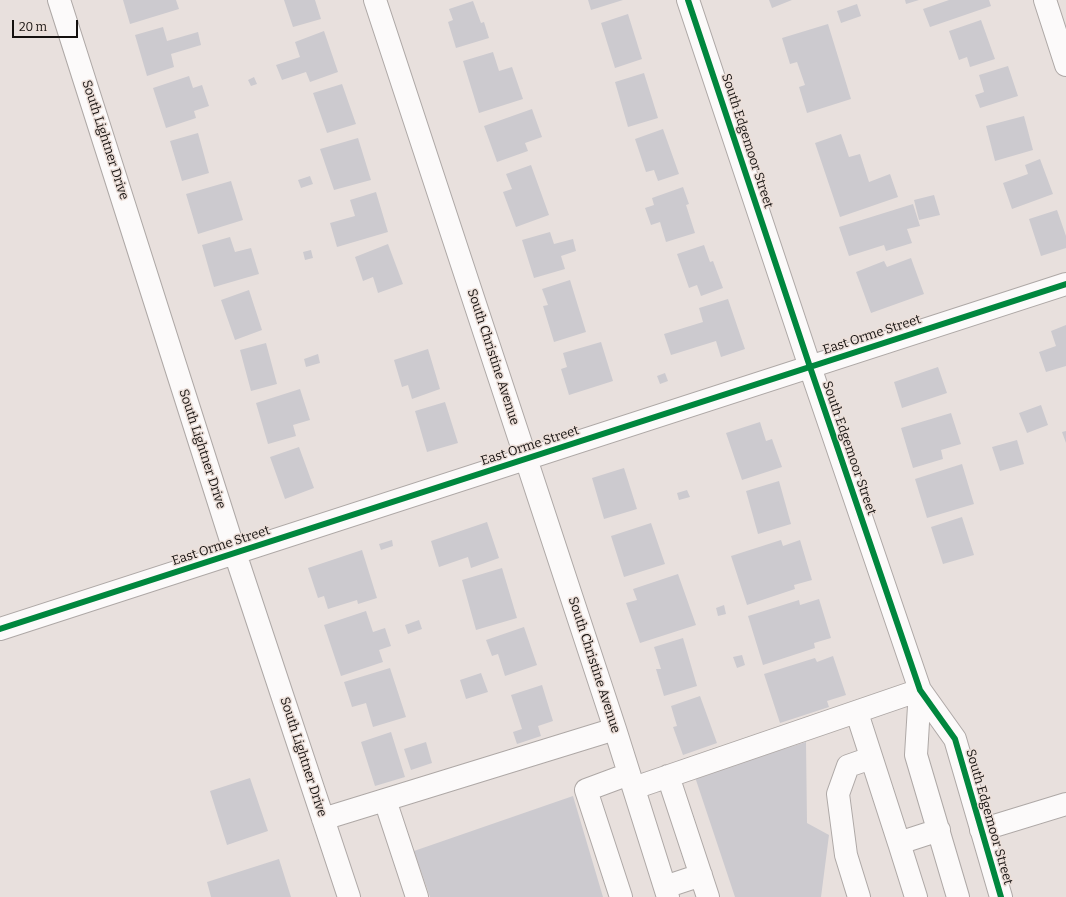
<!DOCTYPE html>
<style>
body{margin:0}
#map{position:relative;width:1066px;height:897px;overflow:hidden;background:#e8e0dd;font-family:Bitter,serif}
canvas{display:block}
.scale{position:absolute;left:12px;top:20px;width:66px;height:18px;box-sizing:border-box;border:2px solid #15110f;border-top:0;padding-left:5px;font-size:12px;line-height:14px;white-space:nowrap;color:#15110f;-webkit-text-stroke:3px #ecdfd9;paint-order:stroke}
</style>
<div id="map">
<canvas width="1066" height="897"></canvas>
<div class="scale">20 m</div>
</div>
<script>
const c = document.querySelector('canvas').getContext('2d');
c.lineJoin = 'round';
function fillPath(path, color) { c.fillStyle = color; c.fill(path, 'evenodd'); }
function strokePath(path, color, width, dash) { c.strokeStyle = color; c.lineWidth = width; c.lineCap = dash ? 'butt' : 'round'; c.setLineDash(dash || []); c.stroke(path); }
function label(font, color, halo, rows, align = 'center') {
  c.font = font + ' Bitter,serif'; c.lineWidth = 3; c.setLineDash([]); c.textBaseline = 'middle'; c.strokeStyle = halo; c.fillStyle = color; for (const [text, x, y, turn = 0] of rows) {
    c.save(); c.translate(x, y); c.rotate((+turn || 0) * Math.PI / 180); c.textAlign = isNaN(turn) ? turn : align; if (halo) c.strokeText(text, 0, 0); c.fillText(text, 0, 0); c.restore();
  }
}
const building = new Path2D(`
 M123,0h53l3,9 -49,15z
 M284,0h31l6,19 -28,8z
 M588,0h35l-32,10z
 M769,0h23l-20,8z
 M905,0h14l-13,4z
 M949,0h40l2,6 -61,21 -7,-18z
 M473,1l8,22 3,-1 5,16 -33,10 -8,-26 5,-2 -4,-11z
 M857,4l4,12 -20,7 -4,-12z
 M628,14l14,45 -27,9 -14,-45z
 M981,20l14,39 -25,8 -3,-10 -8,3 -10,-29z
 M828,24l23,75 -44,14 -8,-26 6,-2 -8,-23 -7,2 -8,-26z
 M163,27l4,14 31,-9 3,13 -30,9 3,13 -27,9 -12,-41z
 M324,31l14,41 -28,10 -4,-10 -24,8 -6,-15 24,-8 -5,-15z
 M493,52l6,19 13,-4 11,32 -44,14 -16,-52z
 M1008,66l10,30 -38,12 -5,-13 9,-3 -5,-17z
 M644,73l14,45 -30,9 -13,-45z
 M189,76l4,12 9,-3 7,21 -15,5 2,7 -30,10 -13,-40z
 M254,77l3,7 -6,2 -3,-6z
 M342,84l14,40 -29,9 -14,-40z
 M532,109l10,28 -17,6 3,8 -31,11 -13,-36z
 M1024,116l9,34 -38,11 -9,-35z
 M663,129l16,45 -21,7 -4,-11 -8,2 -11,-33z
 M198,133l11,40 -27,8 -12,-40z
 M841,134l8,23 11,-3 9,28 21,-8 8,23 -58,20 -25,-74z
 M358,138l13,42 -37,10 -14,-41z
 M1040,159l13,35 -41,15 -9,-26 25,-9 -3,-9z
 M531,165l18,50 -33,12 -13,-35 9,-3 -6,-15z
 M310,176l3,8 -12,4 -3,-8z
 M231,181l12,39 -45,14 -12,-40z
 M683,187l6,17 -3,1 9,28 -29,9 -6,-20 -9,3 -6,-17 9,-3 -2,-7z
 M376,192l12,40 -51,15 -7,-24 25,-7 -5,-16z
 M934,195l6,20 -21,5 -5,-20z
 M913,204l7,22 -13,3 5,14 -26,8 -2,-6 -35,11 -10,-29z
 M1057,210l9,26v12l-25,8 -12,-37z
 M550,232l4,12 19,-5 3,12 -15,5 4,13 -31,9 -12,-38z
 M230,237l5,15 16,-4 8,26 -45,13 -12,-42z
 M388,244l15,40 -25,9 -5,-16 -10,4 -8,-24z
 M704,245l6,17 3,-1 10,27 -22,8 -4,-11 -8,3 -12,-34z
 M311,250l2,8 -8,2 -2,-8z
 M911,258l13,36 -53,19 -15,-41 28,-11 3,6z
 M570,280l16,52 -32,10 -11,-36 5,-1 -6,-16z
 M249,290l13,40 -27,10 -14,-40z
 M728,299l17,50 -24,8 -5,-16 -45,14 -7,-21 39,-12 -4,-14z
 M1066,325v41l-20,6 -7,-20 17,-6 -5,-15z
 M601,342l12,39 -44,14 -8,-26 6,-2 -4,-14z
 M266,343l11,41 -26,7 -11,-41z
 M428,349l12,40 -28,10 -4,-14 -6,2 -8,-27z
 M318,354l2,9 -14,4 -2,-8z
 M938,367l9,26 -45,15 -8,-26z
 M665,373l3,8 -8,3 -3,-8z
 M300,389l10,31 -17,5 3,11 -28,8 -12,-41z
 M445,402l13,41 -31,9 -12,-41z
 M1041,405l7,20 -21,8 -8,-20z
 M951,413l10,31 -20,6 2,9 -30,9 -12,-40z
 M760,422l6,19 6,-2 10,28 -40,13 -16,-47z
 M1066,431v12l-4,-11z
 M1017,440l7,24 -24,7 -8,-24z
 M299,447l15,41 -29,11 -15,-42z
 M962,464l12,40 -47,14 -12,-39z
 M624,468l13,41 -33,10 -12,-41z
 M779,481l12,43 -33,10 -12,-43z
 M687,490l3,7 -11,3 -2,-7z
 M962,517l12,38 -31,9 -12,-37z
 M487,522l12,36 -28,10 -3,-11 -29,10 -8,-26z
 M651,523l14,41 -41,13 -13,-41z
 M392,540l1,6 -12,4 -2,-6z
 M781,540l2,6 17,-6 12,40 -18,5 1,4 -48,16 -16,-49z
 M362,550l15,48 -19,6 -1,-4 -29,9 -4,-13 -6,2 -10,-30z
 M502,568l15,50 -41,12 -14,-50z
 M678,574l18,51 -56,18 -14,-40 11,-3 -4,-11z
 M819,599l12,39 -17,5 1,5 -52,17 -15,-49 51,-16 1,5z
 M724,605l2,9 -8,2 -2,-8z
 M366,611l7,21 12,-4 6,18 -12,4 4,12 -42,14 -17,-51z
 M419,620l3,9 -14,5 -3,-9z
 M524,627l13,38 -32,11 -7,-22 -6,2 -6,-16z
 M683,638l14,48 -33,10 -8,-27h5l-7,-22z
 M742,655l3,10 -8,3 -4,-11z
 M833,656l13,39 -19,6 2,6 -49,16 -16,-49 51,-16 2,4z
 M390,668l16,49 -33,10 -7,-24 -14,4 -8,-25z
 M481,673l7,19 -22,7 -6,-19z
 M542,685l11,36 -15,5 3,10 -24,8 -4,-12 9,-3 -11,-34z
 M700,696l17,47 -34,12 -10,-28 4,-1 -6,-20z
 M391,732l14,45 -30,9 -14,-44z
 M426,742l6,21 -21,7 -7,-21z
 M806,742l1,81 22,12 -8,62h-86l-40,-120z
 M250,778l18,53 -41,14 -17,-54z
 M573,796l30,101h-173l-16,-46z
 M279,859l12,38h-80l-4,-15z`);
const minor = new Path2D(`
 M59,0l176,553 114,344
 M375,0l240,729 53,168
 M688,0l122,367 110,323 35,49 46,158
 M1045,0l21,65
 M0,629l1066,-345
 M920,690l-4,65 42,142
 M857,713l42,130 40,-13
 M668,776l40,121
 M634,788l286,-98
 M385,800l32,97
 M323,819l292,-90
 M981,830l85,-26
 M899,843l17,54
 M665,887l36,-12
 M621,897l-35,-107 43,-16
 M859,897l-13,-42 -8,-61 10,-28 23,-8`);
const cycleway = new Path2D(`
 M688,0l122,367 110,323 35,49 46,158
 M0,629l1066,-345`);
const streetNames = [
 ["South Lightner Drive",105,140,72],
 ["South Edgemoor Street",747,141,72],
 ["East Orme Street",872,335,-18],
 ["South Christine Avenue",493,357,72],
 ["East Orme Street",530,446,-18],
 ["South Edgemoor Street",849,448,71],
 ["South Lightner Drive",202,449,72],
 ["East Orme Street",221,546,-18],
 ["South Christine Avenue",594,665,72],
 ["South Lightner Drive",303,757,72],
 ["South Edgemoor Street",989,817,74]
];
fillPath(building, '#cccacf');
strokePath(minor, '#aea8a6', 24);
strokePath(minor, '#fcfafa', 22);
strokePath(cycleway, '#00873e', 6);
label('13px', '#15110f', '#ecdfd9', streetNames);
</script>
